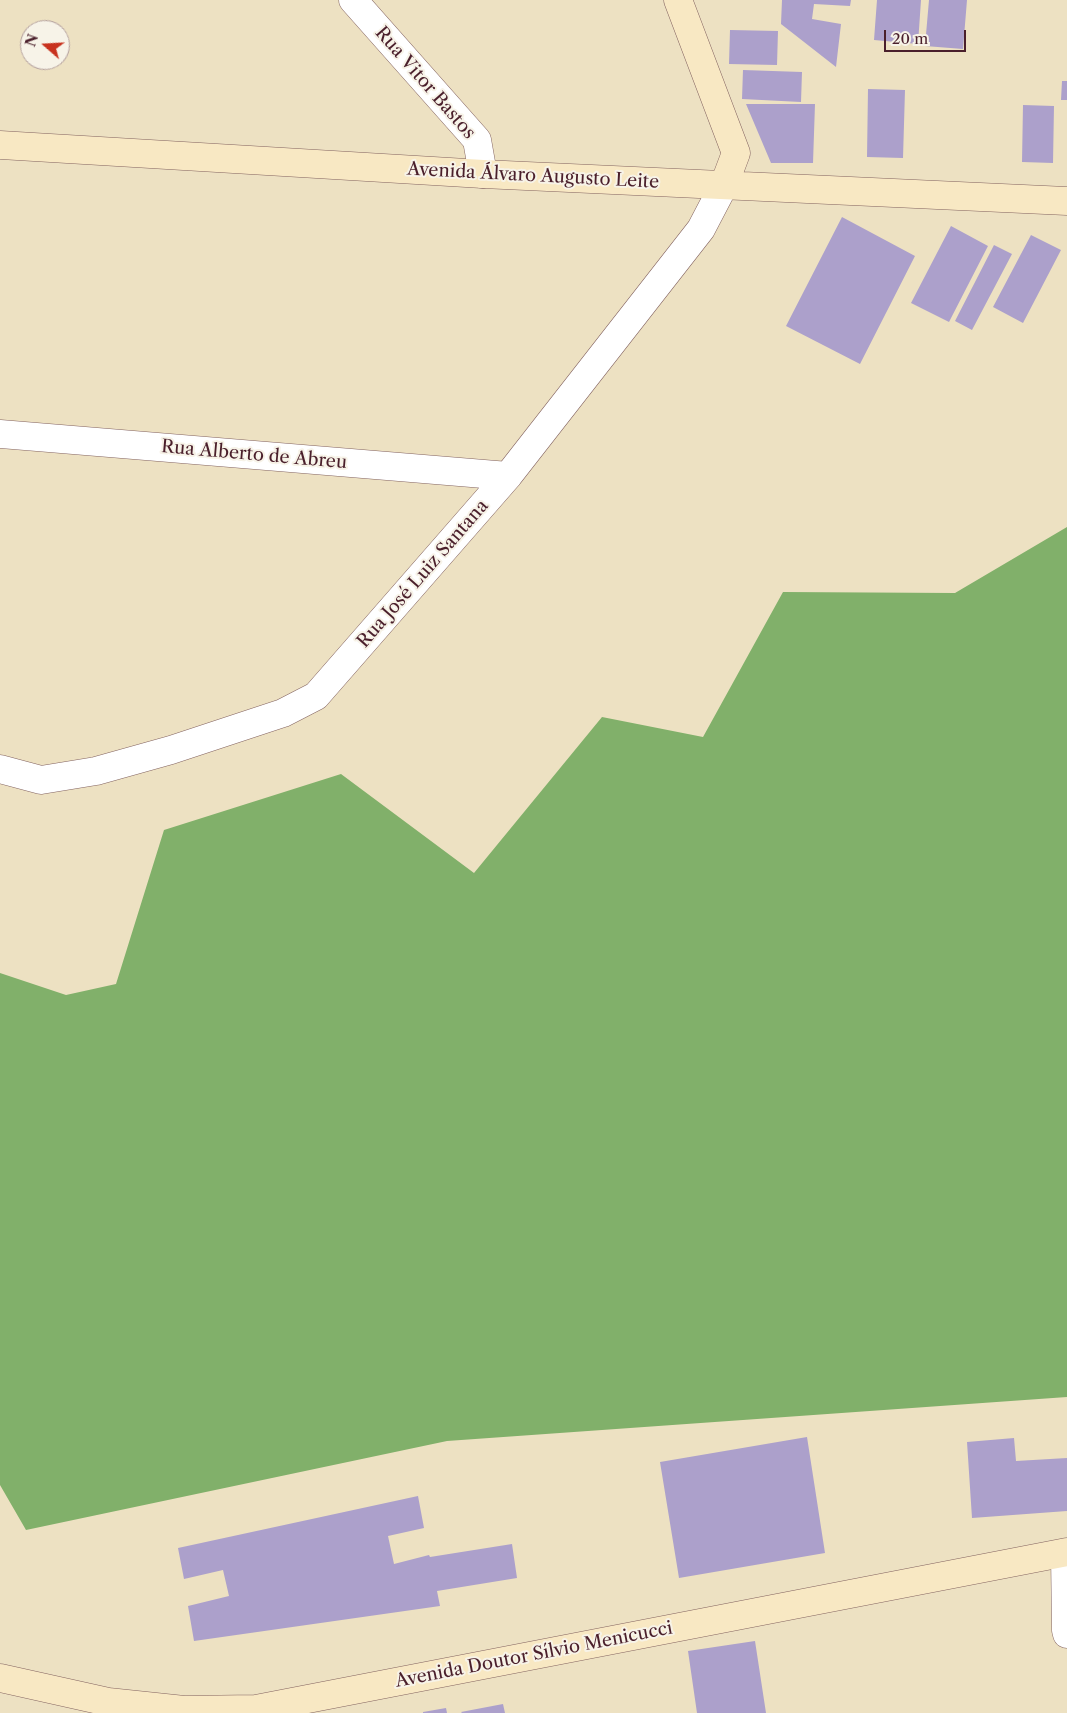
<!DOCTYPE html>
<meta charset="utf-8">
<style>
body{margin:0}
#map{position:relative;width:1067px;height:1713px;overflow:hidden;background:#ede1c2;font-family:"Libre Caslon Text",serif}
canvas{display:block}
.north{position:absolute;left:20px;top:20px;width:50px;height:50px;box-sizing:border-box;background:#f7f3e8;border:1px solid #b29e9c;border-radius:50%;rotate:289deg;font-size:14px;font-weight:700;line-height:20px;text-align:center;color:#4a1f2b}
.north::after{content:'';display:block;margin:auto;width:18px;height:22px;background:#c8321e;clip-path:polygon(50% 0,100% 100%,50% 72%,0 100%)}
.scale{position:absolute;left:884px;top:30px;width:82px;height:22px;box-sizing:border-box;border:2px solid #4a1f2b;border-top:0;padding-left:6px;font-size:15px;line-height:18px;white-space:nowrap;color:#4a1f2b;-webkit-text-stroke:4px #f7f3e8;paint-order:stroke}
</style>
<div id="map">
<canvas width="1067" height="1713"></canvas>
<div class="north">N</div>
<div class="scale">20 m</div>
</div>
<script>
const c = document.querySelector('canvas').getContext('2d');
c.lineJoin = 'round';
function fillPath(path, color) { c.fillStyle = color; c.fill(path, 'evenodd'); }
function strokePath(path, color, width, dash) { c.strokeStyle = color; c.lineWidth = width; c.lineCap = dash ? 'butt' : 'round'; c.setLineDash(dash || []); c.stroke(path); }
function label(font, color, halo, rows, align = 'center') {
  c.font = font + ' "Libre Caslon Text",serif'; c.lineWidth = 4; c.setLineDash([]); c.textBaseline = 'middle'; c.strokeStyle = halo; c.fillStyle = color; for (const [text, x, y, turn = 0] of rows) {
    c.save(); c.translate(x, y); c.rotate((+turn || 0) * Math.PI / 180); c.textAlign = isNaN(turn) ? turn : align; if (halo) c.strokeText(text, 0, 0); c.fillText(text, 0, 0); c.restore();
  }
}
const forest = new Path2D(`
 M1067,527v870l-620,44 -421,89 -26,-45v-512l66,22 50,-11 48,-154 177,-56 133,99 128,-156 101,20 80,-145 172,1z`);
const building = new Path2D(`
 M782,0h69l-1,6 -36,-2 -2,15 29,5 -5,43 -55,-43z
 M877,0h44l-3,44 -44,-4z
 M929,0h38l-4,49 -38,-3z
 M730,30l48,1 -1,34 -48,-1z
 M743,70l59,2 -1,30 -59,-3z
 M1062,81h5v19h-6z
 M868,89l37,1 -2,68 -36,-1z
 M746,104h69l-2,59h-42z
 M1023,105l31,1 -1,57 -31,-1z
 M842,217l73,39 -55,108 -74,-38z
 M951,226l37,20 -39,76 -38,-19z
 M1031,235l30,15 -38,73 -30,-16z
 M994,245l18,9 -40,76 -17,-9z
 M807,1437l18,116 -146,25 -19,-116z
 M1014,1438l2,23 51,-3v53l-95,7 -5,-76z
 M418,1496l6,32 -36,8 6,28 35,-9 1,2 82,-13 5,34 -80,13 3,15 -246,35 -6,-35 41,-10 -6,-26 -39,9 -6,-31z
 M755,1641l11,72h-69l-9,-62z
 M503,1704l2,9h-43l-1,-1z
 M446,1708l1,5h-24v-1z`);
const street = new Path2D(`
 M353,0l124,140 6,34
 M0,434l508,42
 M0,769l41,11 55,-9 75,-21 112,-37 33,-17 192,-220 193,-247 23,-44
 M1065,1553l1,77 1,4`);
const secondary = new Path2D(`
 M678,0l58,153 -12,32
 M0,145l483,29 584,27
 M0,1678l108,24 76,8 72,-1 811,-157`);
const streetNames = [
 ["Rua Vitor Bastos",425,83,49],
 ["Avenida Álvaro Augusto Leite",533,176,3],
 ["Rua Alberto de Abreu",254,455,5],
 ["Rua José Luiz Santana",423,574,-49],
 ["Avenida Doutor Sílvio Menicucci",534,1655,-11]
];
fillPath(forest, '#81b06a');
fillPath(building, '#aca0cb');
strokePath(street, '#836360', 29);
strokePath(secondary, '#836360', 29);
strokePath(street, '#fff', 28);
strokePath(secondary, '#f8e8c3', 28);
label('18px', '#4a1f2b', '#f7f3e8', streetNames);
</script>
